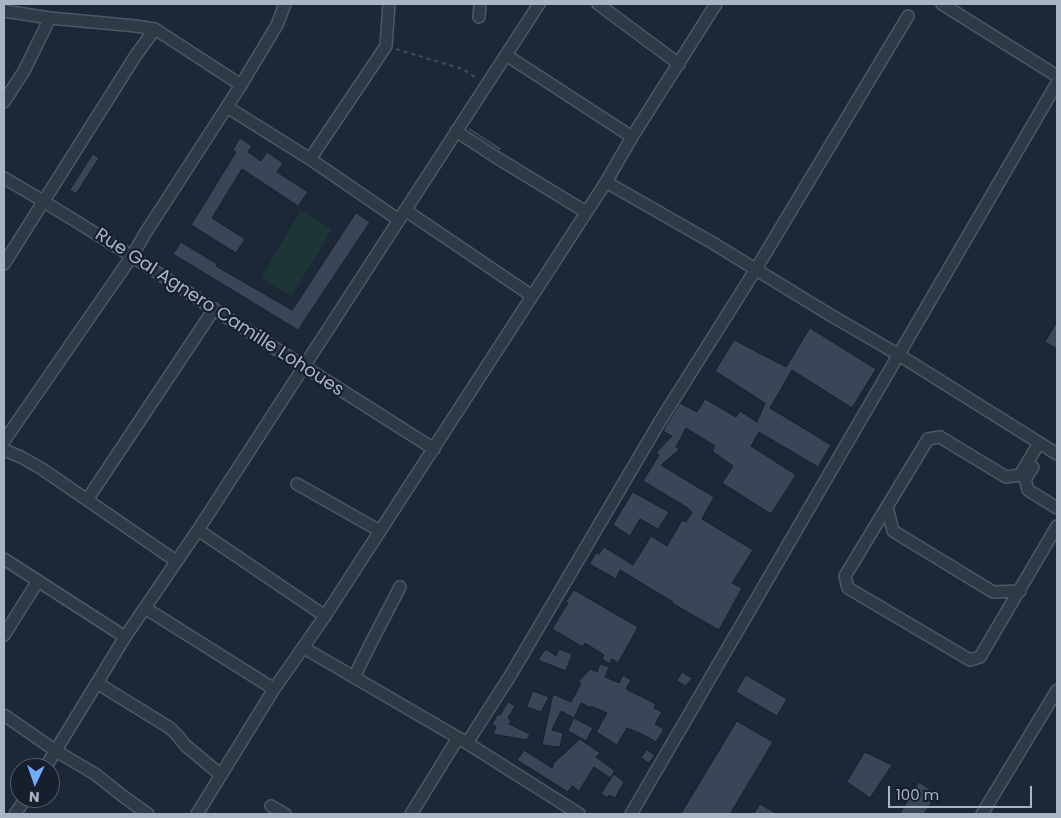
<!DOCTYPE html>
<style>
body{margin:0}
#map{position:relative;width:1061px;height:818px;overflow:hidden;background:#1d2836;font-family:Poppins,sans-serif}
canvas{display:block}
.frame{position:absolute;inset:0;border:5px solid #a9b4c5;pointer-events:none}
.north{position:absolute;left:10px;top:758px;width:50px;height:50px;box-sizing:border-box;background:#161f2b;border:1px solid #515b69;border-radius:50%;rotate:183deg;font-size:14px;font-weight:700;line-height:20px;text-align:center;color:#a9b4c5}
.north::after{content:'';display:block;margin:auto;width:18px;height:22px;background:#74adff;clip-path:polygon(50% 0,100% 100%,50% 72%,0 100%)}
.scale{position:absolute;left:888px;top:786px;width:144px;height:22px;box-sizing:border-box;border:2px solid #a9b4c5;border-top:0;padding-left:6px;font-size:15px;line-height:18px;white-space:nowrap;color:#a9b4c5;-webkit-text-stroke:4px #161f2b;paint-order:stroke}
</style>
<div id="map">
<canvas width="1061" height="818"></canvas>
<div class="frame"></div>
<div class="north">N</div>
<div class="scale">100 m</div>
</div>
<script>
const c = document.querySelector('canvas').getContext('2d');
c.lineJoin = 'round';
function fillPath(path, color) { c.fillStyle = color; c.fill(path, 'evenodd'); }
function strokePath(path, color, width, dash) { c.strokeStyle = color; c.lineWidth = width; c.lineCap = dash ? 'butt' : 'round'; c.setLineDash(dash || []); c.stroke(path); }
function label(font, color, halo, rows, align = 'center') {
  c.font = font + ' Poppins,sans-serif'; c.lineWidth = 4.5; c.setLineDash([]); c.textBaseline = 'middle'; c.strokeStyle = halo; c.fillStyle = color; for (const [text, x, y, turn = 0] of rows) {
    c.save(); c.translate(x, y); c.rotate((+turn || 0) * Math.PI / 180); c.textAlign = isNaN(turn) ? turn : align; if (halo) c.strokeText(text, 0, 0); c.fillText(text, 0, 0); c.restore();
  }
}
const green = new Path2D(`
 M301,210l31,19 -40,67 -31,-18z`);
const building = new Path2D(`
 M469,127l34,22 -3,2 -2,-1 -30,-20z
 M240,138l12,8 -4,6 13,9 6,-9 16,11 -6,9 31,20 -10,14 -56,-37 -30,49 33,21 -9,14 -45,-28 45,-73 -3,-2z
 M93,154l6,4 -23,36 -6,-4z
 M356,213l14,9 -72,108 -125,-76 8,-12 36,22 -1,2 76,44z
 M1057,322v27l-12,-7z
 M810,328l66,41 -24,39 -60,-38 -22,38 61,37 -13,22 -59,-35 -8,14 45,29 -25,39 -49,-31 11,-17 -21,-15 3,-5 -29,-18 -10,19 4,2 -19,16 53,32 -12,22 51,31 -21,33 10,5 -23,42 -47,-27 1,-1 -53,-32 -4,9 -25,-14 -1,-2 6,-10 3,1 5,-7 29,18 18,-29 16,10 15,-26 4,2 6,-10 -4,-3v-1l-45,-27 16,-26 -3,-2 16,-17 -9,-5 17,-28 17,9 8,-13 31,18 4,-6 17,11 8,-19 -50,-32 19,-31 52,27z
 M633,492l36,20 -11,17 -18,-10 -10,17 -17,-11z
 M574,590l64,37 -20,36 -6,-4 -2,5 -8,-5 2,-4 -19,-12 -2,4 -31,-18 16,-26 -2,-1z
 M546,649l10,7 3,-7 13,5 -6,17 -28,-11z
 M600,664l9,3 -4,10 14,6 4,-8 8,5 -5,9 30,15 -2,4 8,4 -7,12 9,5 -8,13 -14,-8 -15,-6 -10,17 -21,-13 11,-19 -16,-7v2l-10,-5 -7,15 -13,-7 -9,19 11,3 -3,14 -18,-2 11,-51 18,8 10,-19 -3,-1 12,-13 7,3z
 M682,672l10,6 -6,8 -9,-5z
 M746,675l41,24 -10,17 -41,-24z
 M533,691l16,6 -8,15 -14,-5z
 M508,702l7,4 -7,12 3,3 -2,3 21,10 -3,6 -34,-6 3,-7 -4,-3 6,-10 2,1z
 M574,718l19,10 -7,13 -18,-10z
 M737,721l36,21 -43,72h-49z
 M580,739l20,14 -4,4 19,14 -5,7 -16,-11 -15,24 -7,-5 -4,6 -51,-32 7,-10 28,18 2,-5z
 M647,750l8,5 -6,8 -8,-5z
 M865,752l27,13 -22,33 -23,-16z
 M614,774l10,8 -9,16 -6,-3 -1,3 -7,-4z
 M919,782l18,12 -13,20h-24z
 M760,804l17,10h-23z`);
const path = new Path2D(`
 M396,49l50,15 17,5 15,10`);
const minor = new Path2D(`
 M598,4l81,60
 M942,4l115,72
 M4,11l46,7 86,8 19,3 86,56
 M479,17l1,-13
 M506,55l126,82
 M4,102l20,-31 26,-53
 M227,107l83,52 89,61
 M456,131l38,25 92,56
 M310,159l76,-113 3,-42
 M4,178c83,48 163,101 244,153 62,40 124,79 186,118
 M606,182l105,60 116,71 72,42 158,99
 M405,210l127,86
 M4,264l132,-209 19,-26
 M4,441l128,-185 14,-24 95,-147 36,-60 8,-21
 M1039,443l-19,32 -14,2 -66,-40 -12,2 -83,137 3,12 122,72 10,-3 77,-131
 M4,450l17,7 21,12 134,92
 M1033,467l-8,12 3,11 29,18
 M297,484l83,47
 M87,500l127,-191
 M887,507l6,24 100,61 27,-1
 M198,530l127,86
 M4,559l121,78
 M145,608l129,81
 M4,635l34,-54
 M304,648l163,95 112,71
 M354,677l18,-36 28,-54
 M97,683l73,45 8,8 7,9 36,30
 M4,715l52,36 39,23 29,23 24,17
 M467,743l43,-67 149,-253 97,-154 152,-253
 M45,768l80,-131 73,-107 341,-526
 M271,806l14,8
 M15,814l11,-16
 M197,814l77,-125 51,-73 281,-434 26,-45 84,-133
 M411,814l47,-76
 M631,814l426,-731
 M982,814l75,-124`);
const streetNames = [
 ["Rue Gal Agnero Camille Lohoues",219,313,33]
];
fillPath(green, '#1e3538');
fillPath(building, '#384658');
strokePath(building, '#18212d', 1);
strokePath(minor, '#4d5765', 14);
strokePath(path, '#395152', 2, [4, 4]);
strokePath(minor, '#303a47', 11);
label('18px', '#a9b4c5', '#161f2b', streetNames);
</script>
